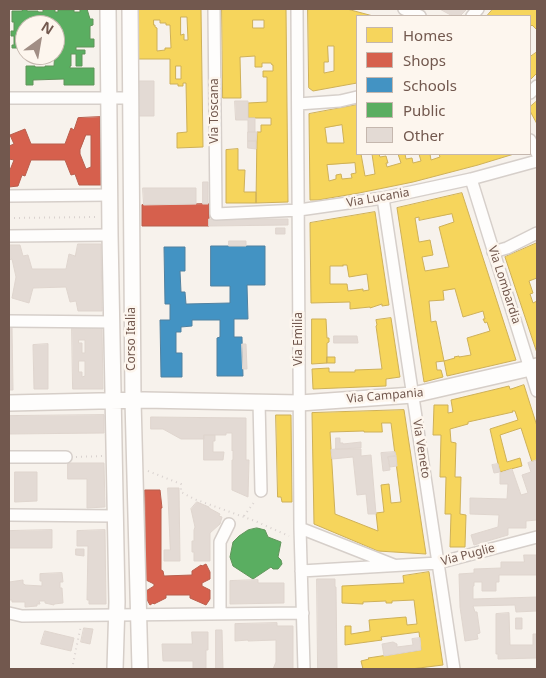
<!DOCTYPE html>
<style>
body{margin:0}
#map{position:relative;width:546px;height:678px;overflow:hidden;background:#f7f2ec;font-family:"Noto Sans",sans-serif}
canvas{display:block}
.frame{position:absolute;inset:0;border:10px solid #72584e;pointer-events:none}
.legend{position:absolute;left:356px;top:15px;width:175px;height:140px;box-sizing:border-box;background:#fdf6ee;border:1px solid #c5b7ae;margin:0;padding:6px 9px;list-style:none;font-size:15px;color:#72584e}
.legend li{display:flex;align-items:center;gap:10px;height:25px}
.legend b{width:25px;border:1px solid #c5b7ae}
.north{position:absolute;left:15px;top:15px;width:50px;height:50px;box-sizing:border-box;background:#fdf6ee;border:1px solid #c5b7ae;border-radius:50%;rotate:32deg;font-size:14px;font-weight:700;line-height:20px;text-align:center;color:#72584e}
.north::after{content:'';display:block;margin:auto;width:18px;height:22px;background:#a18e85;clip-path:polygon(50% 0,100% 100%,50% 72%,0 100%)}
</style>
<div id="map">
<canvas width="546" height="678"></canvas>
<div class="frame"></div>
<ul class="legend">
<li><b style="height:14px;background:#f6d55c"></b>Homes</li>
<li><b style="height:14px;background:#d6604d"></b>Shops</li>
<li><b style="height:14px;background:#4393c3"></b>Schools</li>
<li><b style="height:14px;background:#5aae61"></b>Public</li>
<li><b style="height:14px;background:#e3dad4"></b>Other</li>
</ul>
<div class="north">N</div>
</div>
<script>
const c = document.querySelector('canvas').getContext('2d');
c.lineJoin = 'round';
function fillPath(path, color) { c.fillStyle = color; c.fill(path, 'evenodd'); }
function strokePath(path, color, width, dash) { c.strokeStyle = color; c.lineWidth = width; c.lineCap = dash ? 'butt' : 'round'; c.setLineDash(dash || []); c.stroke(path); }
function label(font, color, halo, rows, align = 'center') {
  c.font = font + ' "Noto Sans",sans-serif'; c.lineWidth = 5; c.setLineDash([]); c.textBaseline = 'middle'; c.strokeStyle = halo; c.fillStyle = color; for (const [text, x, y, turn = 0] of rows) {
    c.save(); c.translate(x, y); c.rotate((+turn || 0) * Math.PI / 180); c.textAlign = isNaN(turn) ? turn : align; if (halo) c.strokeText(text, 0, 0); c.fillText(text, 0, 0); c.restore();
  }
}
const homes = new Path2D(`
 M138,9h63l2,138 -26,1v-15l10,-1 -1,-49h-3v3h-5v-2h-8v-25h-31zM181,17h6l1,23h-4v-6l-3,1zM154,20h6v3h6v2h4l1,23h-6v2l-8,1v-23l-2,-1v-2h-1zM176,66h5v13h-5z
 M222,9h64l2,193 -32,1 1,-71h4v-7h10v-7h-23v-15l19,-1v-25h-4v-6h10v-6h-1l-1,-2h-9v4h-7v-11l-15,1 1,41h-18zM253,20h11v8h-11z
 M308,9h39l26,7h-16v67l-44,8 -4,-3zM328,46h6v25l-10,2v-11h4z
 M493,9h44v21l-5,-5 -2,2v-11h-43z
 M537,52v21l-7,7v-23z
 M537,101v23l-7,-13v-4z
 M357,105v49h4l4,22 10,-2 -3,-20h8h-1l1,3 6,-1 2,7h-2l1,4 14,-4 -3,-9h7l1,5 6,-1 1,5 8,-2 -2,-7h11l1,6 9,-3 -1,-3h75l-36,11 -65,17 -54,11 -41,7h-8l-1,-86zM342,125l2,18h-17l-2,-15zM355,163l1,10 -5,1 1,4 -10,1 -1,-5 -5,1v4l-7,2 -2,-16z
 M238,149v21h7l-1,22h12v11h-30v-53z
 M462,193l54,167 -69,16 -3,-15 -8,1 1,8h4l2,7 -19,5 -27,-174zM452,214l2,8 -15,5 10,40 -24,4 -3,-14 11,-2 -3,-15 -11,2 -4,-24 4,-1v3zM455,289l8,28 20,-6 2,8h-2l2,4 2,-1 3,9 -23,7 4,17 -12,2v-1l-5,1 1,1 -11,3 -8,-40 -5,1 -2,-21 15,-1 -1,-9z
 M375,212l14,93 -7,1v-2l-12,4v-1l-20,2v-7l-39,1 -1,-80zM343,265h4l2,12 18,-3 2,16 -6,1v-2l-15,2 -1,-7h-17v-18h13z
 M537,243v35l-8,3 4,12 -3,1 3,9 4,-2v52l-32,-96z
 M391,318l9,59 -14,2v7l-73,3 -1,-20 17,-1v4h26v-2l27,-1 -6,-43 1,-1 -1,-5z
 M312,319h14l1,19h2v4l-2,1v20l-15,1z
 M327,357h8v6h-8z
 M524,385l13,41v34l-5,2 -11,-34 -21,7 7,27 13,-4 2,8 -22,6 -10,-43 28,-9 -3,-9h-3l1,1 -45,10v2l-18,5 1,13 5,1 -1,34h6l-1,37 6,1 -1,32h-15l1,-33h-6l1,-37h-6l1,-42h-8l1,-30h14v8l5,-1 -2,-12 58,-14 1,3z
 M404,410l22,144 -48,-3 -64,-27 -2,-111zM382,423h9l10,79 -10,1 -2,-19 -8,1 3,27 -8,1 2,18 -43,-17 -5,-82 34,-1v1h18z
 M276,415h15l1,87h-10l-1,-5h-3z
 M429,572l14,93 -32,4h-48l-2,-8 8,-2 -1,-1 53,-8 -2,-18 -38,5 1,3 -37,5v-19h6v8l19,-3 -1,-11 37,-3 1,8 10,-1 -3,-24 -22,1v2h-6v-2l-23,1v2l-21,-1v-17l62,-3 -1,-7z`);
const shops = new Path2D(`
 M100,117l1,68h-22l-4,-11 -4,1 -6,-15h-34l-6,16 -3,-1 -4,11 -9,1v-17h1l4,-10 -5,-1v-13l5,-2 -4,-9 15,-6 6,15h34l6,-16 3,2 4,-12zM86,135h5v32l-5,2 -6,-15v-4z
 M209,204v22h-67v-21z
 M145,490h15l2,18h-1v62l2,1 1,5 28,-1v-4l9,-6 1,1 4,-2 4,8v7l-8,4v3l8,4v9l-4,6 -16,-7v-3h-24v3l-12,6 -1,-1 -3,2 -4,-7v-7l8,-5v-2l-8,-4z`);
const schools = new Path2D(`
 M211,246h54v39h-18l1,34h-14v18h8l1,39h-26v-38l3,-1v-17h-28v6l-11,1v5h-5v21h6v24h-21l-1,-57h10v-16h-5l-1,-57h21v24h-5l1,21h4l1,12 44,-1v-17h-19z`);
const public = new Path2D(`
 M22,9h5v2h11v1h5v-3h12v3h3v-2h16v2h6v-3h7l3,10h3v6l-3,1v13h4v8h-18v3h9v4h-3v12h-6v-12h-5v12h-1v2h24v17h-30v-6l-31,1v5h-7v-19h9v1h10v-1h9l1,-18h3v-3h-3v-20h-30v20h-2v3h-11v-3h2v-9h-3v-5h3v-9h-2v-11h10z
 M257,528l8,2 3,7 13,5 -3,15 3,3 1,4 -4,5h-5l-2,-2 -18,12 -20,-13 -3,-9 3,-15 6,-6 9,-6z`);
const building = new Path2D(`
 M440,9h27l-7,7h-7z
 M139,81h15v35h-15z
 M235,101h13v17h7v14h-7v-12h-12z
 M248,132h9l-1,9h-8z
 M248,141h8v8l-8,-1z
 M203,182h5v22h-5z
 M143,188h53v16l-52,1z
 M209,219h79v6l-79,1z
 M276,228h9v6h-9z
 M229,241h17v5h-17z
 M78,244h23l1,67h-24l-2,-10 -6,1 -4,-15 -33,1 -4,15 -17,-5 4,-21 -4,-18 -3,1v-15h11l3,11 5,-1 4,14h34l3,-15 6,2z
 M9,327h3l1,63h-4z
 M72,327h30l1,62h-30zM79,340h6v13h-3v-10h-3zM79,361h6v15l-3,1v-5h-3z
 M334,336h23l1,7h-24z
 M48,344v45h-14l-1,-44z
 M242,344h4l1,25h-4z
 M104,415v18l-95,1v-18z
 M151,417l95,1v42h3l-1,37 -16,-7v-30h1v-10l-1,1v-18h-6v2h-22v4h-23l-18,-10h-12z
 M204,435h11v6h-2v11h11l-1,8h-19z
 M336,438h4v5h3v1l18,-2v6l-25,1z
 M336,449h25v7l10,-1 5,59h-8l-2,-20 -9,1 -4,-38 -21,2 -1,-9z
 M395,452l1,4 -8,1 2,13 -7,1 -2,-18z
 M396,456l1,10 -7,1 -2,-10z
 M537,460v60l-11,1v7h-18v7l-34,10 -3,-10 27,-8 1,-12 -29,-1v-16l37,1 1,-15h-8v-11l12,-4 9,26 7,-2 -6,-18 9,-3 -3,-9z
 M68,463h36l1,44 -18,1v-29h-19z
 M498,464l2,8 -6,1 -2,-8z
 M15,472h22v29l-22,1z
 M168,488h11l1,73h-16v-11h6z
 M197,502l12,5v1l11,6 -1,2 3,1 -2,7 -10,9v28h-16v-9h-2v-11h2v-11l1,-3 -4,-18z
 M52,530v18h-43v-17z
 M105,530l1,74h-17v-4h-2l1,-54h-11v-15z
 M76,549h8v7l-8,-1z
 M524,555h13v20h-38v7h-3v9h-14v-9h-8v4h-1v13l64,-2v14l-21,1 -1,-7 -42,1 2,6h2l3,21 -3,1 1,5 -13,2 -5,-34 -1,-33 15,-1v-4l27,-1v-6h23z
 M62,573l1,9h-3v6h2l1,15 -9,1v1l-9,-2v-2h-6l1,3h-3v2l-12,1v-5h-13v-2h-3v-18l14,-2v4h1l1,1 17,1v-5h-2v-7z
 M317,579h18v8h1l1,82h-19z
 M258,580v3h26v20l-54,1v-23z
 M509,613l1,32h23v-11h4v24l-39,1v-5h-2v-40z
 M516,618h6v11h-6z
 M277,623v3h16v43h-20l3,-7v-22l-28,1v-1l-13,1v-17z
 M84,628l9,1 -3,15 -9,-2z
 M216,630h6l1,39h-7z
 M45,631l29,7 -3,13 -30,-7z
 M192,632h16v18h-2v19h-13v-8h-30l-1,-17h30z
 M420,638l1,12 -37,6 -2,-12 11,-2 4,2v3l16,-2 -1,-6z`);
const path = new Path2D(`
 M9,218l89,-1
 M76,457l26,-1
 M148,471l33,13v8l13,7 61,22 34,15
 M244,516l11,-15h1
 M72,669l9,-44`);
const street = new Path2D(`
 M214,9l2,205 83,-4 84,-12 88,-19 66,-18
 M297,9l3,519 4,141
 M404,9l16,7
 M472,16l6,-7
 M530,93l7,-7
 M9,98h122
 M298,104l42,-3 17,-4
 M530,140l7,13
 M471,179l66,212
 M9,196l101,-1
 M383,198l71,471
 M9,236l101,-1
 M493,252l14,-4 30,-15
 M9,321l103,1
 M259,401l2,90
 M9,457h57
 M9,515l106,1
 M300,528l94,37
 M301,571l137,-8 99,-26
 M9,613l13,3 281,-3
 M220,614v-72l9,-18`);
const secondary = new Path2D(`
 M108,9l2,226 7,367 -2,67
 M130,9l3,391 7,269
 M9,403l135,-3 156,3 113,-8 113,-26 11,-3`);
const streetNames = [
 ["Via Toscana",215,111,-90],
 ["Via Lucania",378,198,-10],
 ["Via Lombardia",504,285,72],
 ["Corso Italia",132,339,-90],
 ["Via Emilia",299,339,-90],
 ["Via Campania",385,396,-5],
 ["Via Veneto",421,449,81],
 ["Via Puglie",468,555,-15]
];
fillPath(homes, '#f6d55c');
strokePath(homes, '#ceb058', 1);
fillPath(shops, '#d6604d');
strokePath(shops, '#b85e4d', 1);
fillPath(schools, '#4393c3');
strokePath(schools, '#5181a0', 1);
fillPath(public, '#5aae61');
strokePath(public, '#61945b', 1);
fillPath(building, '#e3dad4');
strokePath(building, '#dfd5ce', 1);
strokePath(street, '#d6cfca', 14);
strokePath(secondary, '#d6cec8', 18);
strokePath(path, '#d9d2cf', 2, [1, 4]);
strokePath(street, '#fefdfc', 11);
strokePath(secondary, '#fefdfc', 15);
label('12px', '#72584e', '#fdf6ee', streetNames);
</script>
